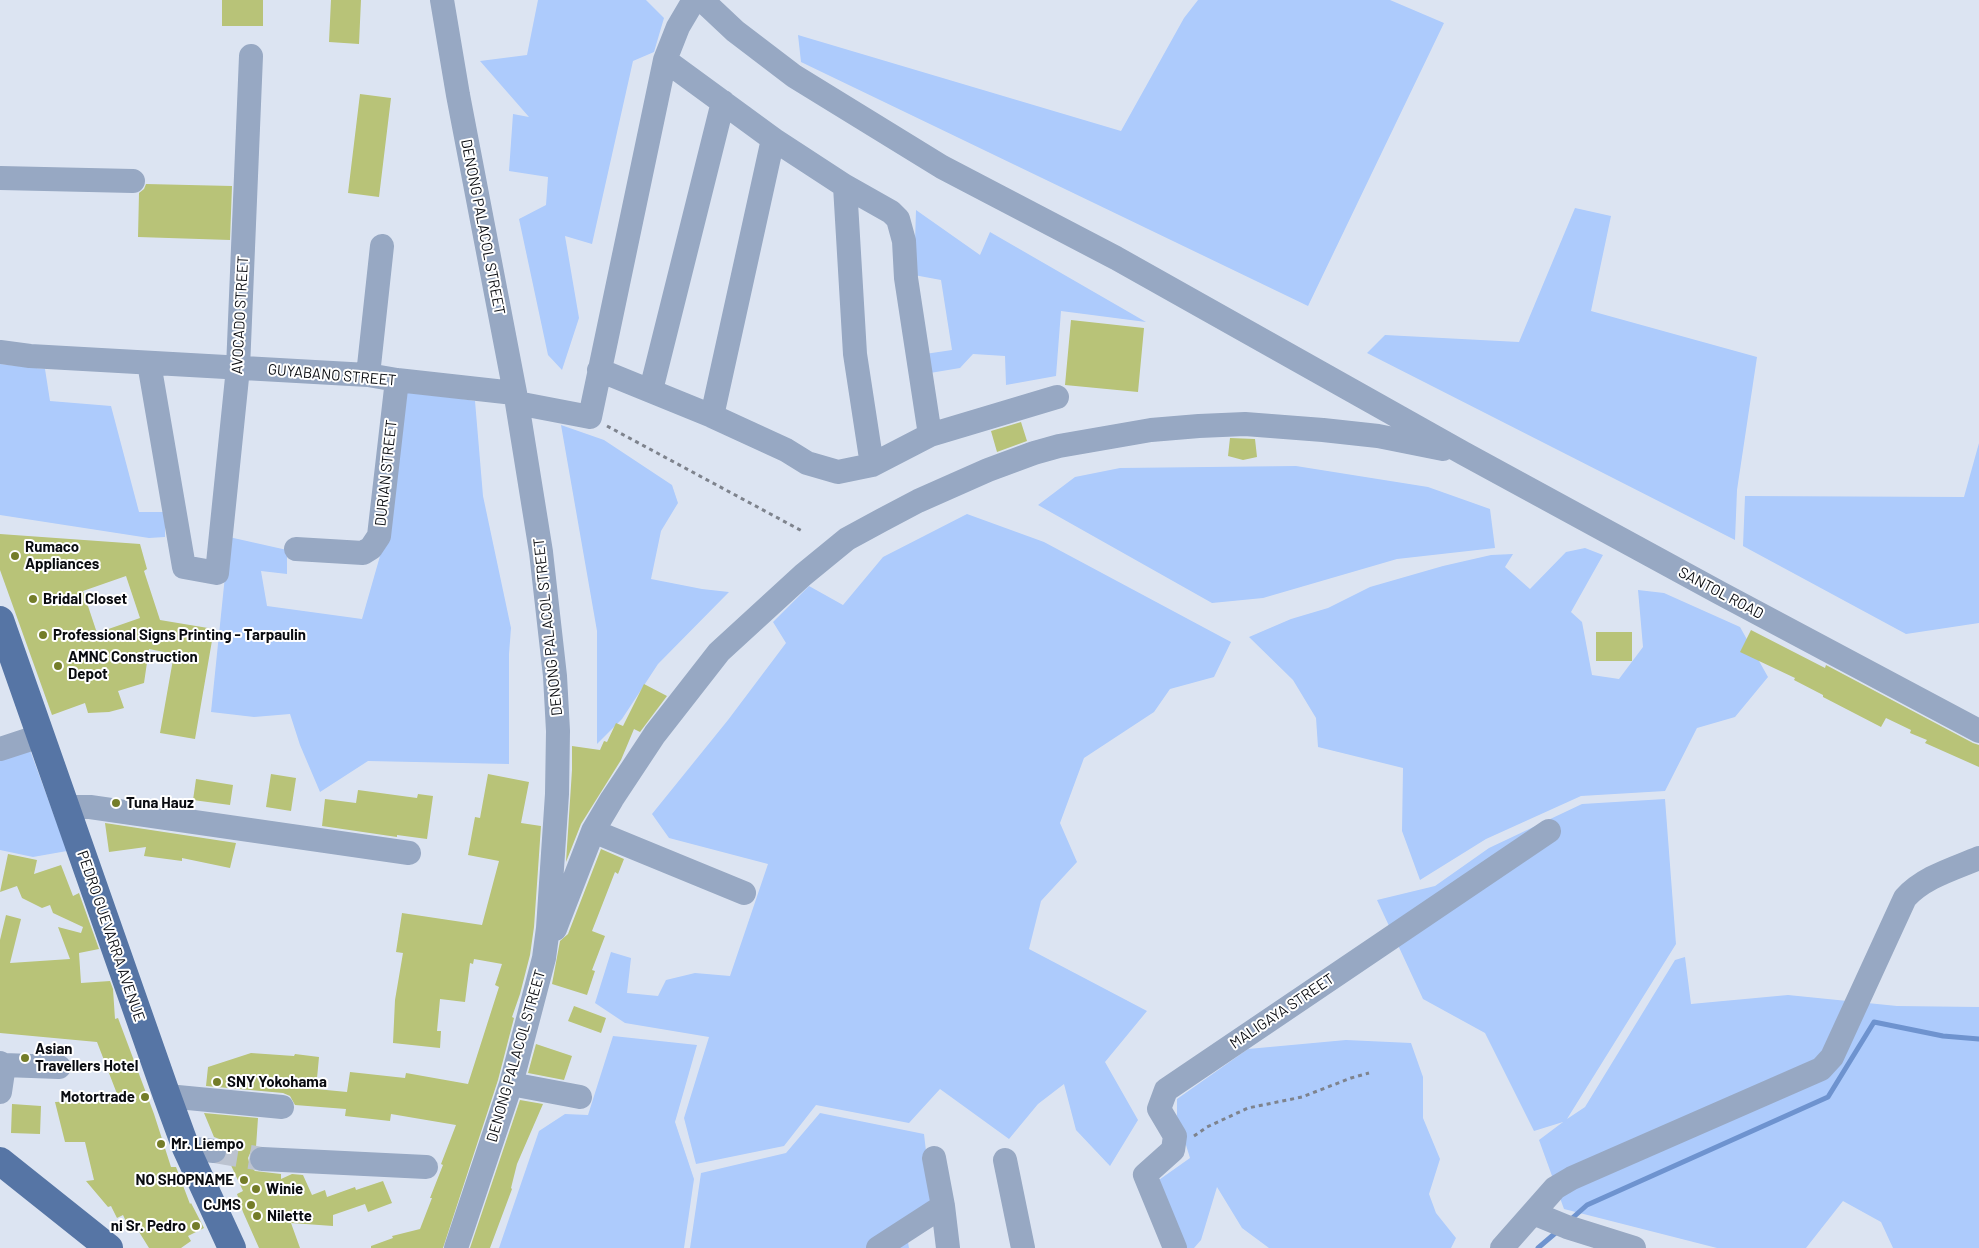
<!DOCTYPE html>
<style>
body{margin:0}
canvas{display:block;background:#dce4f2}
</style>
<canvas width="1979" height="1248"></canvas>
<script>
const c = document.querySelector('canvas').getContext('2d');
c.lineJoin = 'round';
function fillPath(path, color) { c.fillStyle = color; c.fill(path, 'evenodd'); }
function strokePath(path, color, width, dash) { c.strokeStyle = color; c.lineWidth = width; c.lineCap = dash ? 'butt' : 'round'; c.setLineDash(dash || []); c.stroke(path); }
function label(font, color, halo, rows, align = 'center') {
  c.font = font + ' Barlow,sans-serif'; c.lineWidth = 4; c.setLineDash([]); c.textBaseline = 'middle'; c.strokeStyle = halo; c.fillStyle = color; for (const [text, x, y, turn = 0] of rows) {
    c.save(); c.translate(x, y); c.rotate((+turn || 0) * Math.PI / 180); c.textAlign = isNaN(turn) ? turn : align; if (halo) c.strokeText(text, 0, 0); c.fillText(text, 0, 0); c.restore();
  }
}
const green = new Path2D(`
 M538,0h108l18,18 -10,34 -21,9 -41,183 -27,-8 14,82 -17,52 -14,-15 -29,-136 27,-14 2,-28 -39,-6 4,-57 16,3 -49,-56 47,-6z
 M1198,0h192l54,23 -136,283 -507,-244 -3,-27 323,96 63,-113z
 M1575,208l36,8 -20,95 166,46 -20,133 -2,50 -368,-187 18,-18 134,7z
 M916,210l64,45 10,-23 156,90 -85,-11 -5,65 -50,9 -1,-29 -32,-2 -13,14 -30,5 -5,-19 27,-4 -11,-70 -27,-5z
 M0,364l45,5 5,32 61,5 28,106h26v25l-16,1 -149,-23z
 M406,390l69,11 8,95 28,132 -2,26v110l-141,-3 -48,31 -20,-47 -10,-31 -36,3 -43,-5 18,-175 58,13v24l-26,-3 6,35 95,13 22,-77z
 M561,425l43,15 68,45 6,18 -17,28 -10,48 51,10 27,3 -71,72 -36,55 -25,25v-113z
 M1979,443v180l-73,11 -163,-88 2,-50 219,1z
 M1296,466l132,21 62,22 5,39 -98,11 -134,39 -51,5 -174,-98 37,-28 45,-9z
 M967,514l77,28 187,100 -17,35 -44,12 -16,23 -70,46 -24,65 17,39 -36,39 -12,48 118,62 -42,51 33,58 -28,46 -34,-36 -12,-46 -26,20 -29,35 -69,-50 -31,34 -93,-18 -32,41 -88,18 -12,-46 25,-81 -84,-14 -30,-20 16,-51 20,6 -4,35 31,3 8,-16 29,-7 35,3 38,-112 -99,-26 -17,-24 76,-94 58,-77 -13,-21 36,-36 34,19 40,-48z
 M1585,548l18,7 -32,57 11,10 10,53 27,4 24,-32 -5,-57 26,3 76,34 28,50 -33,40 -38,11 -32,63 -84,5 -95,43 -66,41 -18,-49 1,-63 -85,-21 -2,-29 -23,-38 -44,-43 42,-18 37,-11 42,-21 73,-21 48,-11 22,-1 -8,13 25,22 36,-37z
 M23,731l44,120 -34,6 -33,-7v-113z
 M1665,799l11,145 -109,175 18,-12 90,-147 10,-3 6,47 97,-9 109,11 82,1v241h-86l-12,-26 -38,-21 -37,47h-89l-153,-39 -25,-69 24,-18 -29,9 -49,-98 -62,-34 -46,-99 58,-14 54,-38 93,-44z
 M613,1036l84,9 -22,77 19,57 -10,69h-185l40,-117 26,-17 23,1z
 M1346,1040l65,3 12,34v41l17,41 -11,35 7,19 20,25 -5,10h-182l-27,-20 -25,-41 -16,53 -7,8h-9l-29,-66 34,-24 -13,-42v-17l71,-50z
 M820,1113l104,21 8,68 -28,17 5,29h-219l11,-75 85,-20z`);
const stream = new Path2D(`
 M1569,1221l18,-16 241,-108 46,-75 69,14 36,3
 M1538,1248l21,-18`);
const building = new Path2D(`
 M222,0h41v26h-41z
 M331,0h30l-2,44 -30,-2z
 M360,94l31,4 -12,99 -31,-4z
 M146,184l86,2 -2,54 -92,-3 1,-44 5,-4z
 M1071,320l73,8 -6,64 -73,-7z
 M1021,422l6,19 -30,11 -6,-21z
 M1230,438l25,1 2,18 -14,3 -15,-4z
 M0,534l140,10 7,25 -3,2 16,49 54,9 -19,110 -35,-6 14,-79 -25,-5 -5,34 -26,8 6,17 -15,4 -21,1 -3,-10 -33,12 -52,-145zM126,576l14,42 -43,15 -14,-42z
 M1751,630l74,38 1,-3 147,78 6,2v22l-54,-24 2,-3 -17,-7 1,-3 -25,-12 -5,9 -58,-30v-2l-29,-15 1,-2 -55,-26z
 M1596,632h36v29h-36z
 M644,684l23,12 -27,36 -6,-3 -13,31 -40,64 -15,38 6,-92v-24l28,4 4,-9 3,1 9,-19 7,3z
 M271,774l25,4 -5,33 -25,-4z
 M488,774l41,8 -8,41 20,3 -7,101 -4,28 -10,39 -8,23 2,1 -16,62 -55,168h-72v-2l22,-8 -1,-2 28,-7 12,-31h-2l13,-33 -2,-1 15,-39 -65,-11 -1,7 -45,-5 1,-7 -51,-4 -5,-9 -7,-3 -77,-7 2,-19 43,-14 43,3 1,-2 24,3 -3,32 31,3 3,-20 55,6 1,-5 62,11 31,-97 -4,-2 7,-21 -28,-5 -1,5 -3,-1 -5,39 -25,-3 -3,32h4l-1,17 -47,-5 2,-43 8,-47 -7,-1 6,-39 80,12 17,-64 -31,-6 7,-38 5,1z
 M196,779l37,6 -3,20 -37,-5z
 M358,790l59,8 1,-4 15,2 -6,43 -30,-4v2l-75,-11 3,-27 31,4z
 M105,823l131,20 -6,25 -48,-10v3l-38,-5 2,-9 -37,5z
 M601,849l23,10 -6,15 -3,-2 -23,59 13,5 -13,34 3,1 -8,24 -35,-11 8,-43 8,-7z
 M8,854l29,6 -3,14 27,-9 12,31 6,-3 20,56 -20,4 2,30 29,-2 3,8 2,30 3,-1 36,96 17,53h5l14,37 1,-1 13,25 -16,8 3,5 -10,7h-32l-13,-21 -6,3 -7,-15 -6,3 -6,-12 -3,1 -22,-26 8,-1 -9,-38h-20l-10,-40 64,-3 -22,-57 -97,-9v-93l6,-25 15,4 -11,44 60,-4 -12,-32 23,6 2,-6 -30,-14 -3,-8 -8,3 -20,-10 -5,-12 -17,6z
 M574,1006l32,12 -5,15 -33,-12z
 M536,1044l36,12 -8,24 -36,-7z
 M520,1100l23,4 -26,60 -6,24 1,1 -22,59h-20z
 M12,1104l29,2 -1,28 -29,-1z
 M204,1113l54,5 -2,29 -5,4 -3,7 2,8 5,5 26,3v5l11,-5 11,1 9,20 13,-5 2,7 28,-10 1,3 27,-9 9,22 -24,9 -3,-8 -32,11v11l-42,-3 9,25h-41l-16,-36 -6,-18 6,-3 -14,-30 -5,-1 4,-7 -1,-7 -5,-6 -8,-3z`);
const minorTunnel = new Path2D(`
 M214,1151l48,8`);
const path = new Path2D(`
 M607,426l195,105
 M1194,1136l13,-9 41,-19 54,-11 49,-19 18,-5`);
const minor = new Path2D(`
 M442,0l16,95 59,308 24,149 14,124 3,55 -1,63 -9,134 -4,30 -33,126 -55,164
 M702,0l33,31 59,45 148,91 174,91 347,195 257,140 259,138
 M665,60l108,79 72,47 46,26 7,7 6,22 2,37 24,157
 M0,178l133,3
 M845,186l10,168 17,111
 M0,352l30,4 338,19 29,5 117,13
 M149,363l35,204 33,6 21,-205 13,-312
 M599,370l113,46 74,34 21,13 31,9 34,-7 58,-30 127,-38
 M368,375l14,-129
 M651,390l72,-288
 M517,403l73,14 75,-357 13,-33 16,-27
 M712,416l61,-277
 M296,549l67,4 8,-5 8,-12 18,-156
 M0,749l40,-13
 M65,807h25l319,46
 M593,831l151,62
 M555,929l38,-98 19,-32 43,-65 64,-82 84,-77 44,-36 35,-19 36,-19 70,-31 46,-17 25,-7 92,-16 48,-4 46,-2 78,6 55,6 65,13
 M0,1063l4,2 55,2
 M511,1084l69,13
 M0,1092l4,-27
 M167,1096l115,11
 M186,1148l28,3
 M934,1158l9,48 5,42
 M262,1159l164,8
 M1005,1160l18,88
 M1533,1213l34,14 67,21
 M878,1248l65,-42
 M1175,1248l-30,-73 28,-25 2,-14 -16,-27 7,-19 383,-259
 M1502,1248l53,-60 17,-10 249,-109 11,-12 73,-159c19,-21 48,-29 74,-40`);
const major = new Path2D(`
 M0,620l167,476 19,52 46,100
 M0,1161l109,87`);
const markers = [
 [15,556,5,"#747d29"],
 [33,599,5,"#747d29"],
 [43,635,5,"#747d29"],
 [58,666,5,"#747d29"],
 [116,803,5,"#747d29"],
 [25,1058,5,"#747d29"],
 [217,1082,5,"#747d29"],
 [145,1097,5,"#747d29"],
 [161,1144,5,"#747d29"],
 [244,1180,5,"#747d29"],
 [256,1189,5,"#747d29"],
 [251,1205,5,"#747d29"],
 [257,1216,5,"#747d29"],
 [196,1226,5,"#747d29"]
];
const streetNames = [
 ["DENONG PALACOL STREET",483,227,79],
 ["AVOCADO STREET",240,315,-87],
 ["GUYABANO STREET",332,375,5],
 ["DURIAN STREET",386,473,-84],
 ["SANTOL ROAD",1721,593,28],
 ["DENONG PALACOL STREET",548,627,-96],
 ["PEDRO GUEVARRA AVENUE",111,936,71],
 ["MALIGAYA STREET",1282,1011,-34],
 ["DENONG PALACOL STREET",516,1056,-74]
];
const poiNames = [
 ["Rumaco",25,547],
 ["Appliances",25,564],
 ["Bridal Closet",43,599],
 ["Professional Signs Printing - Tarpaulin",53,635],
 ["AMNC Construction",68,657],
 ["Depot",68,674],
 ["Tuna Hauz",126,803],
 ["Asian",35,1049],
 ["Travellers Hotel",35,1066],
 ["SNY Yokohama",227,1082],
 ["Motortrade",135,1097,"right"],
 ["Mr. Liempo",171,1144],
 ["NO SHOPNAME",234,1180,"right"],
 ["Winie",266,1189],
 ["CJMS",241,1205,"right"],
 ["Nilette",267,1216],
 ["ni Sr. Pedro",186,1226,"right"]
];
fillPath(green, '#adcbfc');
strokePath(stream, '#6e93cf', 5);
fillPath(building, '#b8c378');
strokePath(minorTunnel, '#bcc3d0', 24, [24, 12]);
strokePath(path, '#7e838d', 3, [4, 4]);
strokePath(minor, '#97a8c3', 24);
strokePath(major, '#5675a5', 28);
for (const [x, y, r, color] of markers) { const dot = new Path2D(); dot.arc(x, y, r, 0, 2 * Math.PI); c.fillStyle = color; c.fill(dot); strokePath(dot, '#fff', 2); }
label('15px', '#090b10', '#fff', streetNames);
label('bold 15px', '#090b10', '#fff', poiNames, 'left');
</script>
